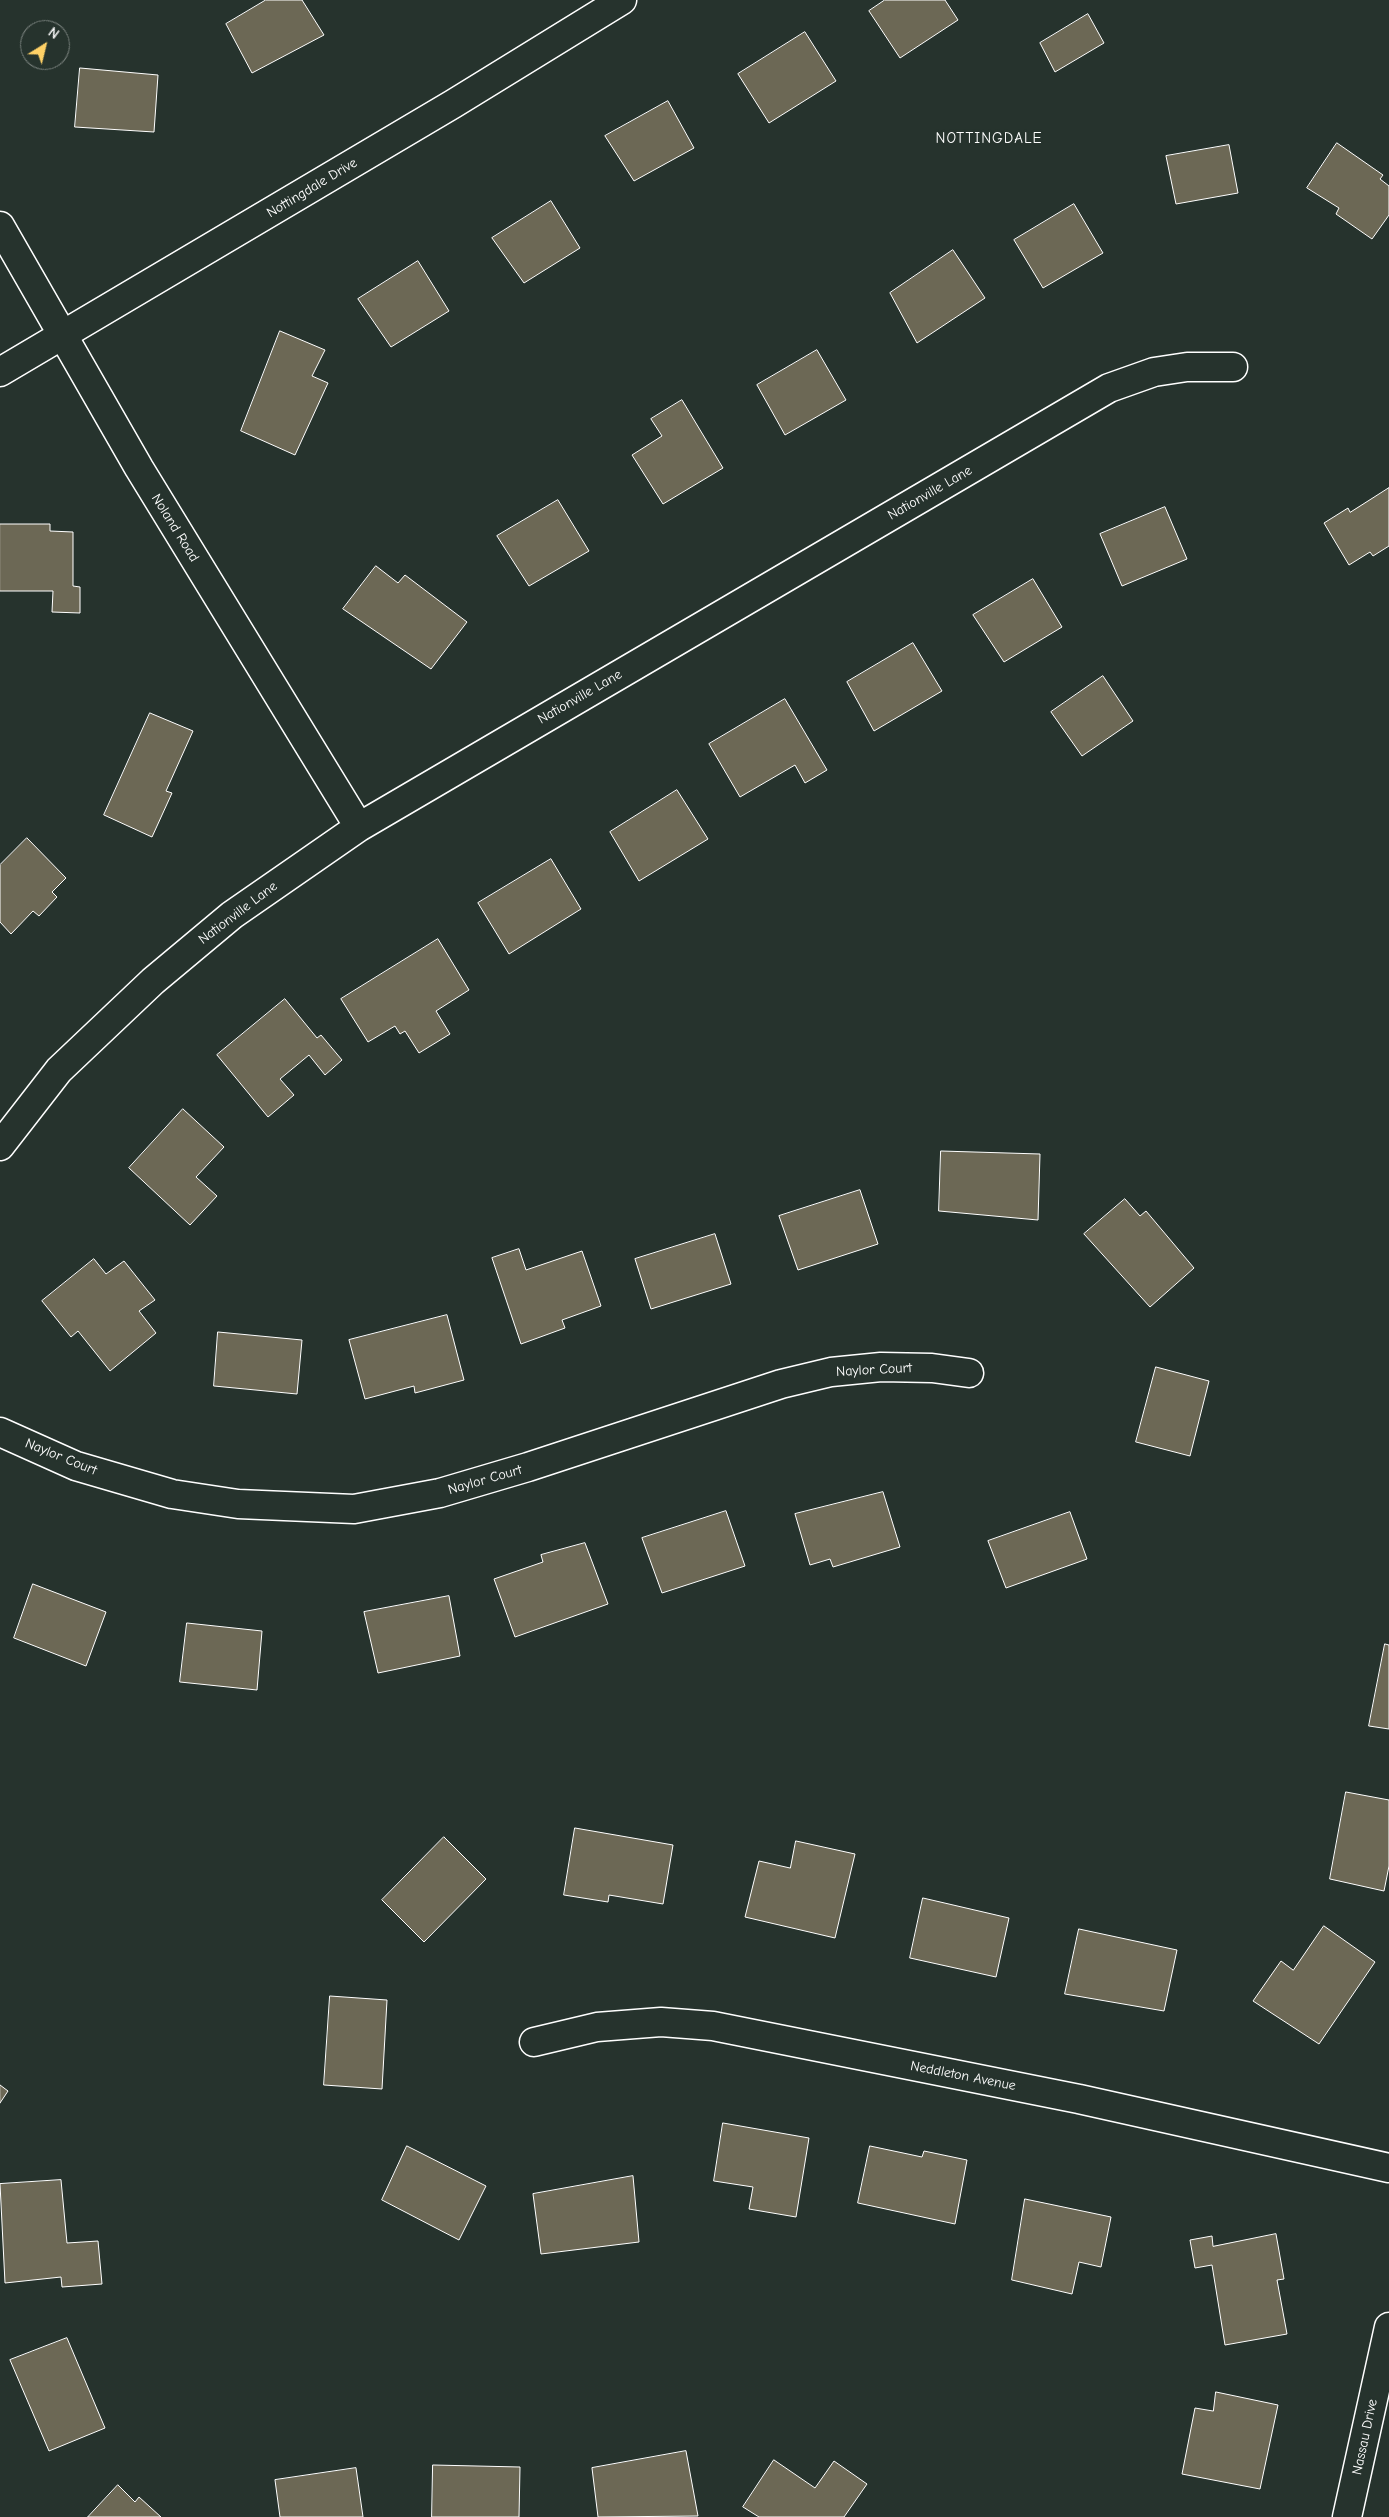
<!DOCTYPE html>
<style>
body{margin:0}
#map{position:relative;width:1389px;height:2517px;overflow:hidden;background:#26332d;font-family:"Comic Neue",sans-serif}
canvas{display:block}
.north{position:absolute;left:20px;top:20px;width:50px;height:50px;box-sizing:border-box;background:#26332d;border:1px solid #7d8581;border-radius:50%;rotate:36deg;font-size:14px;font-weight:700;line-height:20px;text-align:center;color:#fff}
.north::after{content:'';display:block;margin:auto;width:18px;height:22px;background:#ffd166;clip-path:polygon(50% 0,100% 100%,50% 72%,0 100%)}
</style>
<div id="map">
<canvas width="1389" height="2517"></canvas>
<div class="north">N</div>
</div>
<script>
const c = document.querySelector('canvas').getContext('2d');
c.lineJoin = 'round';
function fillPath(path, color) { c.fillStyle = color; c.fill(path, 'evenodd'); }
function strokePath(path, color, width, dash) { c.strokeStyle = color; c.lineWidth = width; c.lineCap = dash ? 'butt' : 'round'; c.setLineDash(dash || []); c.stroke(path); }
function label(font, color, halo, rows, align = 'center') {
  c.font = font + ' "Comic Neue",sans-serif'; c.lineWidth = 4.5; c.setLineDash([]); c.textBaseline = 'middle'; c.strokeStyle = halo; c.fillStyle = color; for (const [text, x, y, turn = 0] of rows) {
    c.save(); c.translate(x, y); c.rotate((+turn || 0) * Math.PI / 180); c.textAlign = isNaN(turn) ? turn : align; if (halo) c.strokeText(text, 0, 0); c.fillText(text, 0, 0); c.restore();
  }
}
const building = new Path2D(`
 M266,0h36l22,35 -72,38 -26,-49z
 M885,0h60l13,20 -58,38 -31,-47z
 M1088,14l16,29 -49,29 -15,-29z
 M805,32l31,49 -67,42 -31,-49z
 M80,68l78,7 -4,57 -79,-5z
 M668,101l26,47 -60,33 -29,-45z
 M1337,143l46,32 -3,4 9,7v29l-17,24 -36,-25 3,-6 -32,-20z
 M1229,145l9,48 -62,11 -10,-48z
 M551,201l29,47 -56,35 -32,-45z
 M1074,204l29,49 -60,35 -29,-48z
 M953,250l32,48 -68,45 -27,-50z
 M418,261l31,50 -58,36 -33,-48z
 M280,331l45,19 -13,26 16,7 -33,72 -54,-24z
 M817,350l29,50 -61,35 -28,-50z
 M682,400l41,68 -60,36 -31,-49 30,-19 -11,-17z
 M1389,488v58l-16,10 -3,-4 -21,13 -25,-42 24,-15 2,4z
 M558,500l31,51 -60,35 -32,-50z
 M1165,507l22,52 -65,27 -22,-52z
 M0,524h50v7l23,1v54l7,1v26l-28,-1 1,-21h-53z
 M376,566l22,17 7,-8 62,47 -36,47 -88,-60z
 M1033,579l29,48 -58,35 -31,-47z
 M913,643l29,48 -68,40 -27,-49z
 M1103,676l30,45 -51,35 -31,-44z
 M785,699l42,71 -22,13 -10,-18 -55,32 -31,-53z
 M150,713l43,18 -27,60 6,2 -20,44 -48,-22z
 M677,790l31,49 -69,42 -29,-49z
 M27,838l39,40 -14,14 5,5 -18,19 -6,-5 -22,23 -11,-12v-57z
 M551,859l30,50 -72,45 -31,-51z
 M438,939l31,51 -33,21 14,23 -31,19 -14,-22 -5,3 -5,-8 -27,16 -27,-43z
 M285,999l32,39 4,-3 21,25 -17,15 -16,-20 -29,24 14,16 -26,22 -51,-62z
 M183,1109l41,38 -28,30 21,19 -27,29 -61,-57z
 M941,1151l99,3 -2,66 -99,-9z
 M860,1190l18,54 -80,26 -19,-54z
 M1125,1199l15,17 6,-5 48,57 -44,39 -66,-73z
 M715,1234l16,50 -80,25 -16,-50z
 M519,1249l7,21 56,-19 19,55 -39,14 3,8 -44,16 -29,-86z
 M94,1259l12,15 18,-13 31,39 -16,11 17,22 -46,38 -32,-40 -7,6 -29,-36z
 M447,1315l17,65 -49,13 -1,-7 -49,13 -16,-59z
 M218,1332l84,8 -5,54 -83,-8z
 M1156,1367l53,14 -19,75 -54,-14z
 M883,1492l17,55 -67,20 -3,-8 -20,6 -15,-51z
 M726,1511l19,55 -83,27 -20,-55z
 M1070,1512l17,47 -81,29 -18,-47z
 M585,1543l23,61 -93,33 -21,-58 49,-17 -2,-7z
 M33,1584l73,28 -20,54 -72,-28z
 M449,1596l11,60 -82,17 -14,-61z
 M187,1623l75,8 -5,59 -77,-8z
 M1385,1644l4,1v84l-20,-3z
 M1346,1792l43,8v66l-5,25 -54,-12z
 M575,1828l98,17 -10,59 -54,-9 -1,7 -44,-7z
 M444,1837l42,42 -62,63 -42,-42z
 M796,1841l59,13 -20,84 -90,-21 14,-56 31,7z
 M923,1898l86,20 -13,59 -86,-19z
 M1324,1926l51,36 -56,82 -66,-43 28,-40 12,9z
 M1079,1929l98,21 -13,61 -99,-17z
 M330,1996l57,4 -5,89 -58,-4z
 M0,2085l8,6 -8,12z
 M723,2123l86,15 -13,79 -47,-8 4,-22 -39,-6z
 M407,2146l79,40 -27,54 -77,-40z
 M870,2146l52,11 2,-6 43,9 -12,64 -97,-21z
 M633,2176l6,66 -98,12 -8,-60z
 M61,2180l6,63 31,-2 4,43 -40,3 -1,-10 -56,6 -5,-99z
 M1025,2199l86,18 -10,50 -22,-5 -7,32 -60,-14z
 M1276,2234l8,45 -7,1 10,54 -62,11 -13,-80 -17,3 -5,-28 22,-4 1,10z
 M67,2338l38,90 -56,23 -39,-91z
 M1216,2392l62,13 -18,84 -78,-15 13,-66 18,3z
 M686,2451l12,65 -100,1 -6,-49z
 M774,2460l41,28 19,-27 33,23 -23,33h-85l-16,-10z
 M433,2465l87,2 -1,50h-87z
 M356,2468l7,49h-83l-5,-37z
 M118,2485l17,17 4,-5 22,20h-73z`);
const minor = new Path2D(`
 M0,226l139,242 220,359
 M0,372l453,-268 169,-104
 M0,1146l59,-76 94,-89 79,-66 127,-88 750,-439 45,-16 33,-5h46
 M0,1432l76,34 96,28 66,10 116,5 86,-16 88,-26 253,-83 50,-12 50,-5 51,1 37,5
 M534,2042l63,-15 64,-5 52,4 366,73 310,69
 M1347,2517l42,-190`);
const streetNames = [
 ["Nottingdale Drive",312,188,-31],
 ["Nationville Lane",930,493,-30],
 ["Noland Road",175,528,58],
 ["Nationville Lane",580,697,-30],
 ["Nationville Lane",238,913,-37],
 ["Naylor Court",874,1370,-3],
 ["Naylor Court",61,1457,22],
 ["Naylor Court",485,1480,-16],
 ["Neddleton Avenue",963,2076,11],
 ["Nassau Drive",1365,2437,-78]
];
const neighbourhoodNames = [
 ["NOTTINGDALE",989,139]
];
fillPath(building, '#6c6855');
strokePath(building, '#fff', 1);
strokePath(minor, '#fff', 31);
strokePath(minor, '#26332d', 28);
label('14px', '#fff', '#26332d', streetNames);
c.letterSpacing = '1px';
label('15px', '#fff', '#26332d', neighbourhoodNames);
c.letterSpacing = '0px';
</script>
